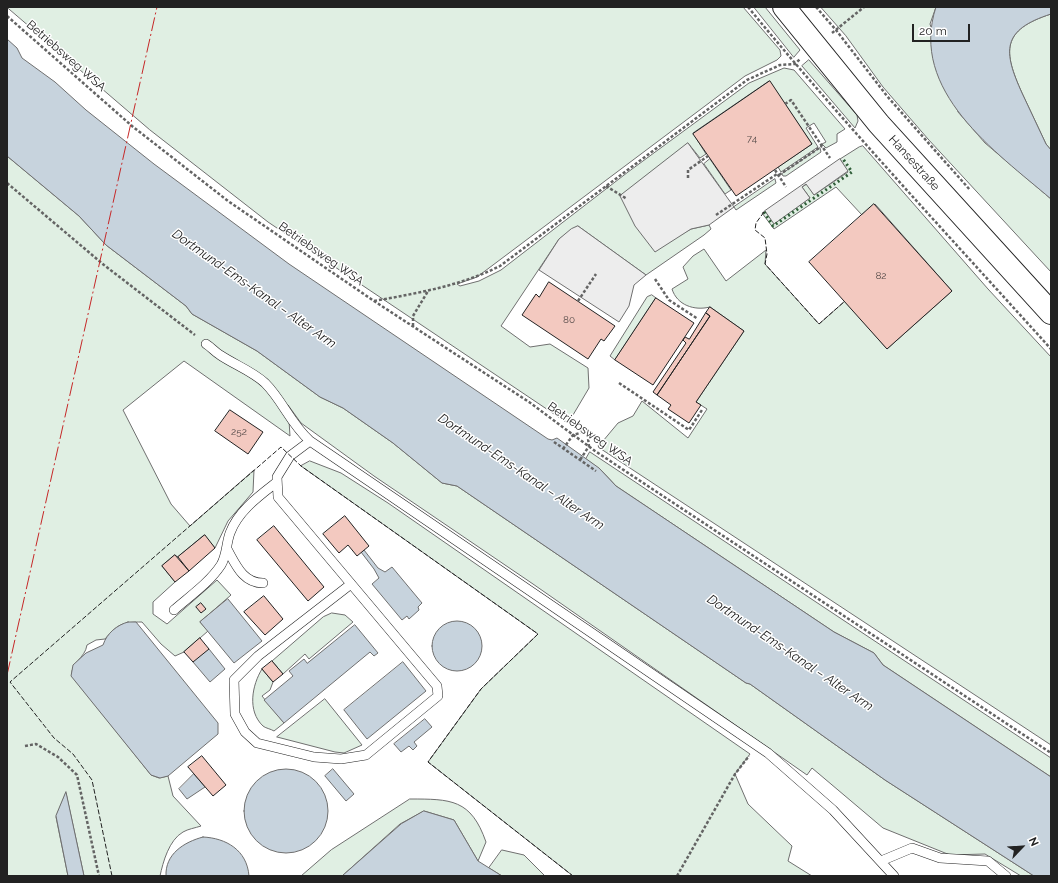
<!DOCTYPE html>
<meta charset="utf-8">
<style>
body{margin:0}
#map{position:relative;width:1058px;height:883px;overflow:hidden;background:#fff;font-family:Raleway,sans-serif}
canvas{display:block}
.frame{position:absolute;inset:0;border:8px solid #222;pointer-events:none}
.north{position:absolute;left:1002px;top:827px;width:40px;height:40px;-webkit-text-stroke:3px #fff;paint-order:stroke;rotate:65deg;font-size:11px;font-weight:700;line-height:16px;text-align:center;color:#222}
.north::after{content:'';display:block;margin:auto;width:14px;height:18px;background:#222;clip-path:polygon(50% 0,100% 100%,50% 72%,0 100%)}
.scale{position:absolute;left:912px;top:24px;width:58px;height:18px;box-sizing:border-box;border:2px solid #222;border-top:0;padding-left:5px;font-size:12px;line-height:14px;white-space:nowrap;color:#222;-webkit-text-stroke:3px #fff;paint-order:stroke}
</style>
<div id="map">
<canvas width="1058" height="883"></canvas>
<div class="frame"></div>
<div class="north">N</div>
<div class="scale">20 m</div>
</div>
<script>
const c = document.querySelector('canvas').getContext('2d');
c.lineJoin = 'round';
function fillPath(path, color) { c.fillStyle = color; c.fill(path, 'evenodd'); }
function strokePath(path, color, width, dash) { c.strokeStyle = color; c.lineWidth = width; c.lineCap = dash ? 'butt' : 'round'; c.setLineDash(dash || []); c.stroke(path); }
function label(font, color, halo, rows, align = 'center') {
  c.font = font + ' Raleway,sans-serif'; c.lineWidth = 3; c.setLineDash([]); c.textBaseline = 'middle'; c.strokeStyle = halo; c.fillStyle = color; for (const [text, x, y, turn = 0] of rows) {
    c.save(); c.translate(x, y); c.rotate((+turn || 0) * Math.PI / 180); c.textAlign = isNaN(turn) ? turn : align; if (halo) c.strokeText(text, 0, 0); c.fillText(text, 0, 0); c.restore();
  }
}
const green = new Path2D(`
 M7,7h736l37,43 1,6 -4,4 -32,16 -268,201 -20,7 3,2 19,-5 22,-11 127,-98 121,-89 35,-15 10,2 51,59 -8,5v8l-11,6 -4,-4 4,-2 -12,-19 -8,5 12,19 -37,25 -3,-5 34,-23 -43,-63 -76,52 13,21 -6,4 -12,-15 -8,92 11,-6 18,-4 2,4 -7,6 -58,40 -68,-49 -19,13 -58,87 29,21 20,-3 38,24 1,20 -16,27 -7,7 -298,-200 -118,-92z
 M754,7h11l35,43 -6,7z
 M821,7h115l-6,17 28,88 27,31 66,56v73l-123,-133 -45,-52 -37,-51z
 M1051,14v136l-5,-6c-8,-17 -16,-34 -24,-51 -19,-42 -21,-63 29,-79z
 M809,60l48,55 1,6 -3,7 -53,-62z
 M863,146l125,143 63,68v388l-453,-298 20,-24 15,-7 9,-15 46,37 19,-29 -11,-7 48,-71 -34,-24c-16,4 -33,-2 -38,-18l16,-10 -5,-12 10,-11 11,-7 22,32 40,-31 -1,14 54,60 26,-23 42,48 65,-58 -77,-87 -13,11 -26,-28 -62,42 -12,-16 3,-2 9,12 36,-25 -8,-11 5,-3 7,11 34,-23 -8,-13 19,-12z
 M820,148l1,4 -35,24h-3l-1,-2z
 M7,156l72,60 27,29 80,61 6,8 65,37 63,46 23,11 50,35 49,40 15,3 289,197 4,1 135,96 149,96h-13l-36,-22 -35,1 -67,-27 -71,-60 -5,7 -274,-191 -159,-108 -73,-53 -13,-18 2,31 -106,-75 -61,49 48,94 19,22 64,-56 -1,22 -25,29 -13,27 -11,-13 -26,22 -3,-2 -13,11 13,16 -22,20v12l14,10 50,-44 14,15 -31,27 8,9 -24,21 -9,4 -14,-12 -19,-22c-20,0 -24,2 -37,17l-9,1 -9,5c-2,14 -17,17 -15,31l79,99 8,3 9,-2 5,20 28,30c-6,2 -13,3 -18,6 -14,8 -20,30 -23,44h-76l-18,-83 -10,24 12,59h-61z
 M710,159l21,31 -6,4 -21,-30z
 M775,179l1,4 -40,27 -2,-3z
 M652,295l4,3 -41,62 -5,-4 37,-59z
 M590,452l461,306v19l-168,-112 -9,-12 -40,-21 -218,-146 -14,-15 -16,-12z
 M310,461l31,12 47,30 362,251 -15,20 13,30 44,42 -4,15 24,15h-239l-145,-114 53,-73 57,-55 -237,-168z
 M332,613l13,2 8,7 -44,37 -4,-5 -22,20 -11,-13 51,-44z
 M262,669l11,13 -3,8 -8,6 22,27 -10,8c-3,-2 -9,-3 -11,-5 -16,-15 -11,-41 -1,-57z
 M325,699l37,46 -18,8 -9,-1 -58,-15z
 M410,799c41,0 61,0 76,43l-8,19 -24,-41 -30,-9 -24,13 -58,52h-41l30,-26z
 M502,850l22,5 21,21h-43l-13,-8z`);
const parking = new Path2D(`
 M688,143l46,64 -25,18 -18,4 -36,23 -20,-26 -15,-30z
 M840,159l8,12 -34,24 -8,-11 -4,3 8,11 -36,26 -9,-13z
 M578,226l68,49 -12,10 -5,21 -10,16 -80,-52 20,-31 12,-10z`);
const water = new Path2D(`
 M936,7h115v7c-50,16 -48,37 -29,79 8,17 16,34 24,51l5,6v49c-55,-47 -143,-108 -115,-192z
 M7,39l10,9 5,10 33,24 31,28 68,54 135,100 259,175 4,1 5,-2 42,30 17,18 218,146 40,21 9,12 168,112v99h-17l-149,-96 -135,-96 -4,-1 -289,-197 -15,-3 -49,-40 -50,-35 -23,-11 -63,-46 -65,-37 -6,-8 -80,-61 -27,-29 -72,-60z
 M364,550l14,18 7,4 7,-5 30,36 -4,4 1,3 -10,9 -2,-3 -5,4 -30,-36 7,-6 -5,-9 -13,-17z
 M228,599l34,42 -28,22 -34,-41z
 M432 646a25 25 0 1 1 50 0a25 25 0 1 1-50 0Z
 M128,622h8l82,101v11l-50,42 -8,2 -9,-3 -80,-99 2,-11 13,-12 17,-8c4,-12 14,-20 25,-23z
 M355,625l23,28 -4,3 -4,-4 -86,71 -20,-23 29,-24 -4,-5 15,-12 3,4z
 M209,649l16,20 -15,13 -17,-20z
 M403,662l23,29 -59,48 -23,-29z
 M425,719l7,8 -18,15 3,4 -4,4 -4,-4 -8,6 -7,-8z
 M244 811a42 42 0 1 1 84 0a42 42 0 1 1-84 0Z
 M333,769l21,25 -8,7 -21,-25z
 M194,774l11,13 -18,12 -8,-10z
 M66,792l18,84h-16l-12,-60z
 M424,811l30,9 24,41 24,15h-160l59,-52z
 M203,837c23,1 44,13 46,39h-83c-1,-22 18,-34 37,-39z`);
const building = new Path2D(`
 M770,81l42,63 -76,52 -43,-62z
 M874,204l78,87 -65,58 -78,-87z
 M549,282l66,44 -11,15 -3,-2 -13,20 -66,-44 14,-21 3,3z
 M656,298l38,25 -41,62 -38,-25z
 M710,307l34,24 -48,71 5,3 -12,18 -21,-14 3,-4 -14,-10 53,-79 -4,-3z
 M706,313l4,3 -53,79 -4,-3 33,-49 -3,-3 2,-3 4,2z
 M230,410l33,22 -15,22 -33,-23z
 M345,516l24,30 -12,10 -9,-11 -9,8 -16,-19z
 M274,526l50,61 -16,14 -51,-61z
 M205,535l10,13 -26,23 -11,-14z
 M175,555l14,16 -14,11 -13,-16z
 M264,596l19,23 -18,16 -21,-23z
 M201,603l5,6 -5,4 -5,-6z
 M200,638l9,11 -16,13 -9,-10z
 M272,661l11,13 -10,8 -11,-13z
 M202,756l24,29 -13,11 -25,-29z`);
const path = new Path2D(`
 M748,7c97,118 201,229 303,342
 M816,7l20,23 51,66 83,94
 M7,16l125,110 96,75 146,100 155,101 66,49 456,302
 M832,33l32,-26
 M785,104l6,-4 39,58
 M775,170l11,17
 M779,175l43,-29
 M688,178v-8l20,-14
 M7,183l97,82 91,70
 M606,186l21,13
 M716,215l61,-41
 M655,279l14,21 29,19
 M374,301c44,-8 86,-15 126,-35l247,-186 33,-15 15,-1 5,-5
 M578,301l18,-27
 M413,326v-10l15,-25
 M619,383l70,47 13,-20
 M554,442l42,29
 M563,449l10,-14 14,-4 2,15 -9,14
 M25,746l11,-2 22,13 19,18 22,101
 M677,876l58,-102 14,-18`);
const service = new Path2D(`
 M206,344c5,3 9,8 14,11 15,10 32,16 45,28 18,18 25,40 45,58l458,312 65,57 61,66
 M310,441l-20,15 -13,21 1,20 159,189 1,10 -72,59 -25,4 -27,-2 -57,-14 -12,-11 -10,-18 -1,-34 24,-24 93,-72
 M227,549c9,16 16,34 36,34
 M174,610c16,-14 35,-27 47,-45 6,-10 5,-21 9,-32 8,-22 29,-37 47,-51
 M881,861l31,-13 28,10 48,3 18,15`);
const secondary = new Path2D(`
 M784,7l95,117 172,189`);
const hedge = new Path2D(`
 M764,212l9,14 79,-54 -9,-13`);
const fence = new Path2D(`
 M764,212l-8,11 -1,7 10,8 2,16 -2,10 54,60 26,-23
 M112,876l-20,-96 -19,-26 -19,-16 -44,-56 271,-235 20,19 237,168 -57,55 -53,73 145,114`);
const power = new Path2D(`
 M7,675l150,-668`);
const numberNames = [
 ["74",752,139],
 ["82",881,276],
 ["80",569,320],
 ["252",239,432]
];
const streetNames = [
 ["Betriebsweg WSA",66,56,41],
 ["Hansestraße",914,163,48],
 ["Betriebsweg WSA",321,254,35],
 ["Betriebsweg WSA",590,434,35]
];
const waterNames = [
 ["Dortmund-Ems-Kanal – Alter Arm",254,289,35],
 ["Dortmund-Ems-Kanal – Alter Arm",521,472,34],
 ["Dortmund-Ems-Kanal – Alter Arm",790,653,34]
];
fillPath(green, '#e0efe3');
strokePath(green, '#6f6f6f', 1);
fillPath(parking, '#ededed');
strokePath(parking, '#6f6f6f', 1);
fillPath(water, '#c7d3dd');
strokePath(water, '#6f6f6f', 1);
fillPath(building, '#f3c9c0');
strokePath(building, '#222', 1);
strokePath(service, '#222', 10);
strokePath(secondary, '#222', 24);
strokePath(path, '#646464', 2.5, [3, 2]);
strokePath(service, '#fff', 9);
strokePath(secondary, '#fff', 22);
strokePath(hedge, '#2f5e38', 3, [2, 3]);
strokePath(fence, '#222', 1, [5, 2]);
strokePath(power, '#c62828', 1, [14, 3, 2, 3]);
label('10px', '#564c4a', null, numberNames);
label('12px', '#222', '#fff', streetNames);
label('italic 13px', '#222', '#fff', waterNames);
</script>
